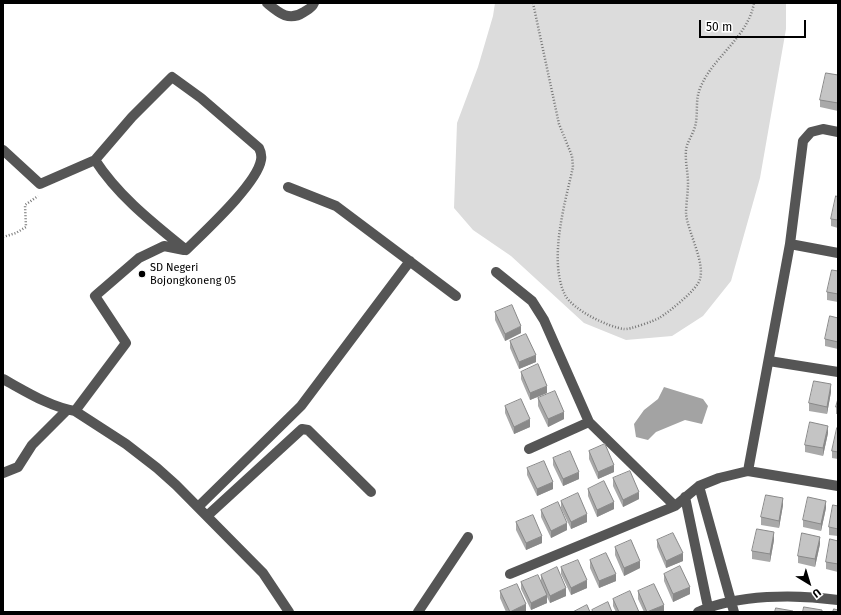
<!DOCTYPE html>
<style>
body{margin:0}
#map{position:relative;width:841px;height:615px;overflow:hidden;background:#fff;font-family:"Fira Sans",sans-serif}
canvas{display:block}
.frame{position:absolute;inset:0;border:4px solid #000;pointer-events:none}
.north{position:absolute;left:789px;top:563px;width:40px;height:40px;-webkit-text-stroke:3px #fff;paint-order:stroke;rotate:142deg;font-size:11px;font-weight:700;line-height:16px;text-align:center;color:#000}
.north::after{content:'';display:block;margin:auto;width:14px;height:18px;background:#000;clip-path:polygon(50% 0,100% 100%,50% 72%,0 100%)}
.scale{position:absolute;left:699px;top:20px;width:107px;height:18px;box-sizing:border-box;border:2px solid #000;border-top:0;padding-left:5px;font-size:12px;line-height:14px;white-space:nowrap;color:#000;-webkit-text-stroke:3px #fff;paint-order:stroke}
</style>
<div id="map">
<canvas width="841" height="615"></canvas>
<div class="frame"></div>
<div class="north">U</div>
<div class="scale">50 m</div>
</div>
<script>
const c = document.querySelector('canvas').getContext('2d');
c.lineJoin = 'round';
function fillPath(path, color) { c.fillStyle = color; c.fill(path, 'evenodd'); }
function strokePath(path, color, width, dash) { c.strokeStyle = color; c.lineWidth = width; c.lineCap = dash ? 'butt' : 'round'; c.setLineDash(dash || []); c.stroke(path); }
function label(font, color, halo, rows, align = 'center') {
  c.font = font + ' "Fira Sans",sans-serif'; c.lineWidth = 4; c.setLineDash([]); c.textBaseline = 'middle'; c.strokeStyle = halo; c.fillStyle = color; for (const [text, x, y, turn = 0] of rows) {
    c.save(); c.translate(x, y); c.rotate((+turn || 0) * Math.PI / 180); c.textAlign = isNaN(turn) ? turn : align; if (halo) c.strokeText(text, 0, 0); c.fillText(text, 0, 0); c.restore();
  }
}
const green = new Path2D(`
 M495,3h291v26l-26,149 -29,103 -28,35 -31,20 -46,4 -42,-17 -73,-67 -38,-26 -19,-22 3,-85 21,-56 15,-51z`);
const water = new Path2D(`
 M664,387l39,12 5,7 -6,18 -17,-4 -29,12 -8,8 -12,-3 -2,-13 10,-14 14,-11z`);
const path = new Path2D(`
 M533,3l26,121 13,32 1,11c-8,36 -25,93 -8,128 8,15 43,32 59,34 5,1 30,-8 35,-11 10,-6 38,-28 41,-39 5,-17 -12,-47 -14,-65 0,-10 2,-21 2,-31 0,-11 -3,-21 -2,-33 1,-9 9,-18 10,-28 2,-13 -1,-23 5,-36 13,-30 47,-49 53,-83
 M3,237l13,-4 10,-6 -1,-22 13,-9`);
const minor = new Path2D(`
 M267,3c12,10 22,19 37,9 5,-3 8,-4 10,-9
 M172,77l29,21 58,50c2,4 3,7 2,12 -4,24 -57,72 -75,90 -33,-27 -67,-53 -91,-90l37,-43z
 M3,150l37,34 55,-24
 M288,187l48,19 120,90
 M790,244l48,9
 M496,272l36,29 12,19 45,102 86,84
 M769,361l69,11
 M3,379c22,12 47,28 72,32l51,33 31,24 19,17 87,88 26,39
 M75,411l51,-68 -31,-47 44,-38 25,-12 20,4
 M529,449l60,-27
 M748,471l90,15
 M3,473l15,-6 14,-22 35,-35
 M699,486l35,126
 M685,497l24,115
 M198,507l103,-101 109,-145
 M207,516l95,-87 6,1 63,62
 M510,574l165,-68 24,-20 20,-8 29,-7 42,-227 13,-103 8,-9 12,-3 15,3
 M418,612l50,-75
 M698,612c39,-18 98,-18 140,-12`);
const wall = new Path2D(`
 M838,75v36l-18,-4v-7z
 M838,167v14l-1,-1v-7z
 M838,197v31l-7,-2v-7z
 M838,271v31l-11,-2v-8z
 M495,312l26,21 -16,8 -10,-21z
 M838,318v31l-13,-3v-7z
 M510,341l26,21 -17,7 -9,-21z
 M521,372l26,21 -17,7 -9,-21z
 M831,392l-4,22 -18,-3v-8z
 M538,398l26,21 -16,8 -10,-21z
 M838,399v15h-2v-7z
 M505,406l25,21 -16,7 -9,-21z
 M838,429v30l-6,-1v-7z
 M828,433l-5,23 -18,-4v-7z
 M589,451l25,21 -16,7 -9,-20z
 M553,458l26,21 -16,7 -10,-21z
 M527,468l26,21 -16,7 -10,-21z
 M613,478l26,21 -16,8 -10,-21z
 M588,489l26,20 -17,8 -9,-21z
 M561,501l26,21 -16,7 -10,-21z
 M783,505l-4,23 -18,-3v-8z
 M838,506v30l-9,-1v-8z
 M826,508l-5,23 -18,-4v-7z
 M541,510l26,20 -16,8 -10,-21z
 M516,522l26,21 -16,7 -10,-20z
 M657,540l26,21 -17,7 -9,-21z
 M774,540l-4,22 -18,-3v-8z
 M838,541v31l-12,-3v-7z
 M820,544l-5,23 -17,-4v-7z
 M615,547l25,21 -16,8 -9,-21z
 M590,560l26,21 -17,7 -9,-20z
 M561,567l26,21 -16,7 -10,-21z
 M664,574l26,20 -17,8 -9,-21z
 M541,575l25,21 -16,7 -3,-6v6l-16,7 -10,-21v-7l20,-1z
 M500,591l26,21h-20l-6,-14z
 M638,591l26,21h-20l-6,-13z
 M613,599l26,13h-23l-3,-6z`);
const shadedWall = new Path2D(`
 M521,326v7l-16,8v-7z
 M536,355v7l-17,7v-7z
 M831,384v8l-4,22v-7z
 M547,386v7l-17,7v-7z
 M564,412v7l-16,8v-8z
 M530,419v8l-16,7v-7z
 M828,426v7l-5,23v-8z
 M614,465v7l-16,7v-7z
 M579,472v7l-16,7v-7z
 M553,482v7l-16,7v-7z
 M639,492v7l-16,8v-7z
 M783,498v7l-4,23v-7z
 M826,501v7l-5,23v-7z
 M614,502v7l-17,8v-7z
 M587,514v8l-16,7v-7z
 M567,523v7l-16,8v-7z
 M774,532v8l-4,22v-8z
 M542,536v7l-16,7v-7z
 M820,537v7l-5,23v-8z
 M683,553v8l-17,7v-7z
 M640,561v7l-16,8v-8z
 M616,574v7l-17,7v-7z
 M587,580v8l-16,7v-7z
 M690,587v7l-17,8v-8z
 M566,588v8l-16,7v-7z
 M547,595v8l-16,7v-7z
 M526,604v8h-16z
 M664,605v7h-17z`);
const building = new Path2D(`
 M826,73l12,2v28l-18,-3z
 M836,196l2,1v23l-7,-1z
 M832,270l6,1v23l-11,-2z
 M512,305l9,21 -16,8 -10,-22z
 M830,316l8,2v24l-13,-3z
 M526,334l10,21 -17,7 -9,-21z
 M538,364l9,22 -17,7 -9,-21z
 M814,381l17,3 -4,23 -18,-4z
 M555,391l9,21 -16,7 -10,-21z
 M521,399l9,20 -16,8 -9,-21z
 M838,399v8h-2z
 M810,422l18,4 -5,22 -18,-3z
 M837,428l1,1v23l-6,-1z
 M605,444l9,21 -16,7 -9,-21z
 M570,451l9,21 -16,7 -10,-21z
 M544,461l9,21 -16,7 -10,-21z
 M630,471l9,21 -16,8 -10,-22z
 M604,481l10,21 -17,8 -9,-21z
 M578,493l9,21 -16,8 -10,-21z
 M766,495l17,3 -4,23 -18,-4z
 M808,497l18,4 -5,23 -18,-4z
 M558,502l9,21 -16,8 -10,-21z
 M833,505l5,1v23l-9,-2z
 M533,515l9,21 -16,7 -10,-21z
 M757,529l17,3 -4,22 -18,-3z
 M673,533l10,20 -17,8 -9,-21z
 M802,533l18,4 -5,22 -17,-3z
 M830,539l8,2v23l-12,-2z
 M631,540l9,21 -16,7 -9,-21z
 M606,553l10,21 -17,7 -9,-21z
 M578,560l9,20 -16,8 -10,-21z
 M680,566l10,21 -17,7 -9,-20z
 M557,567l9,21 -16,8 -9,-21z
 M538,575l9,20 -16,8 -10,-21z
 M517,584l9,20 -16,8 -10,-21z
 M654,584l10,21 -17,7 -9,-21z
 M630,591l9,21h-20l-6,-13z
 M608,602l4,10h-19l-1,-2z
 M587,605l3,7h-17z
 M804,607l18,3v2h-19z
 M776,608l17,3v1h-18z
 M834,609l4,1v2h-5z`);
const markers = [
 [142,274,4,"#000"]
];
const poiNames = [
 ["SD Negeri",150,268],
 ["Bojongkoneng 05",150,281]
];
fillPath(green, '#dcdcdc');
fillPath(water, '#a3a3a3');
strokePath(path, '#777', 2.5, [1, 2]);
strokePath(minor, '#555', 10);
fillPath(wall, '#a9a9a9');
fillPath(shadedWall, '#898989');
fillPath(building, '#c4c4c4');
strokePath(building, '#898989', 1);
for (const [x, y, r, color] of markers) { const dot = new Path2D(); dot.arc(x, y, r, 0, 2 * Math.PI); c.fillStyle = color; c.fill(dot); strokePath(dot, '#fff', 1.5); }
label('11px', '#000', '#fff', poiNames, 'left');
</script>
